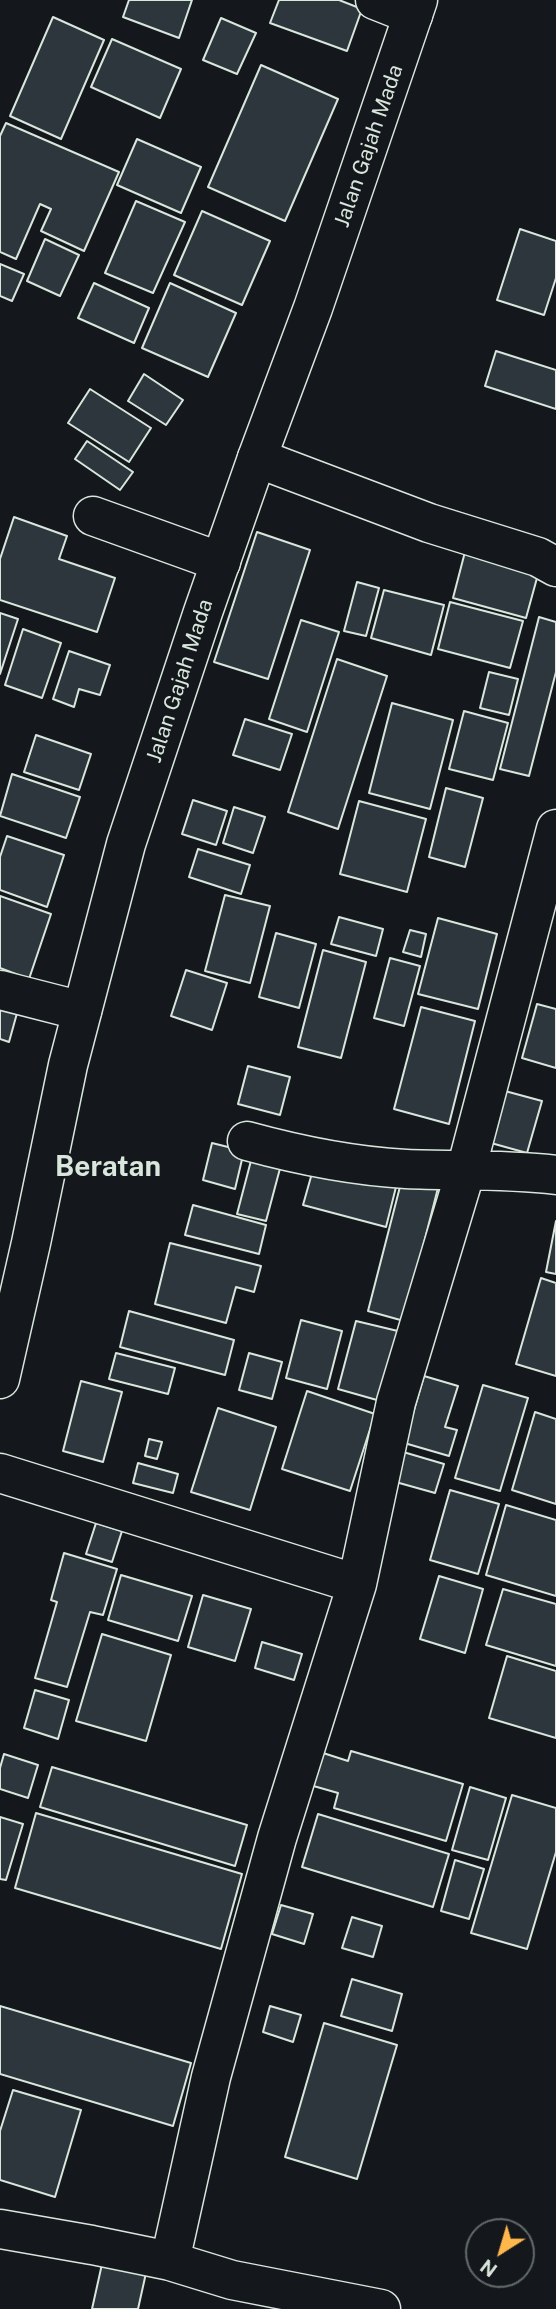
<!DOCTYPE html>
<style>
body{margin:0}
#map{position:relative;width:556px;height:2309px;overflow:hidden;background:#14181c;font-family:"Public Sans",sans-serif}
canvas{display:block}
.north{position:absolute;left:465px;top:2218px;width:70px;height:70px;box-sizing:border-box;background:#14181c;border:2px solid #626a69;border-radius:50%;rotate:217deg;font-size:19px;font-weight:700;line-height:28px;text-align:center;color:#d8e6dc}
.north::after{content:'';display:block;margin:auto;width:24px;height:32px;background:#ffb74d;clip-path:polygon(50% 0,100% 100%,50% 72%,0 100%)}
</style>
<div id="map">
<canvas width="556" height="2309"></canvas>
<div class="north">N</div>
</div>
<script>
const c = document.querySelector('canvas').getContext('2d');
c.lineJoin = 'round';
function fillPath(path, color) { c.fillStyle = color; c.fill(path, 'evenodd'); }
function strokePath(path, color, width, dash) { c.strokeStyle = color; c.lineWidth = width; c.lineCap = dash ? 'butt' : 'round'; c.setLineDash(dash || []); c.stroke(path); }
function label(font, color, halo, rows, align = 'center') {
  c.font = font + ' "Public Sans",sans-serif'; c.lineWidth = 5; c.setLineDash([]); c.textBaseline = 'middle'; c.strokeStyle = halo; c.fillStyle = color; for (const [text, x, y, turn = 0] of rows) {
    c.save(); c.translate(x, y); c.rotate((+turn || 0) * Math.PI / 180); c.textAlign = isNaN(turn) ? turn : align; if (halo) c.strokeText(text, 0, 0); c.fillText(text, 0, 0); c.restore();
  }
}
const building = new Path2D(`
 M129,0h63l-13,38 -56,-21z
 M279,0h60l23,9 -15,42 -77,-28z
 M53,17l51,23 -43,99 -51,-23z
 M221,18l35,15 -19,41 -34,-14z
 M112,39l69,30 -21,49 -69,-31z
 M261,65l77,34 -53,122 -77,-34z
 M6,123l113,49 -35,79 -43,-20 10,-22 -11,-5 -24,55 -16,-7v-116z
 M137,139l64,28 -20,46 -64,-28z
 M136,201l49,21 -32,71 -48,-20z
 M202,211l68,30 -28,64 -68,-30z
 M520,229l36,12v37l-12,37 -47,-15z
 M45,239l34,16 -19,41 -33,-15z
 M0,264l24,10 -12,27 -12,-5z
 M94,283l55,25 -15,35 -56,-25z
 M170,283l66,30 -28,64 -66,-29z
 M496,351l60,19v39l-71,-23z
 M144,374l39,26 -17,25 -38,-24z
 M90,389l61,39 -22,34 -61,-39z
 M87,441l46,31 -13,18 -45,-31z
 M14,517l53,19 -8,23 56,19 -18,54 -97,-32v-41z
 M257,532l53,18 -42,129 -54,-17z
 M466,548l74,19 -14,51 -73,-20z
 M357,582l22,6 -13,48 -22,-5z
 M384,590l60,15 -13,50 -60,-17z
 M450,602l73,19 -13,47 -72,-19z
 M0,613l18,6 -18,55z
 M539,617l17,5v50l-27,104 -29,-7z
 M301,620l38,12 -32,100 -38,-13z
 M23,629l38,14 -19,55 -37,-13z
 M69,651l41,14 -10,30 -21,-6 -5,18 -21,-8z
 M337,659l50,17 -49,153 -50,-17z
 M489,672l29,7 -9,36 -29,-7z
 M392,703l61,17 -23,89 -61,-16z
 M464,711l44,12 -15,57 -44,-11z
 M245,719l47,15 -12,36 -47,-15z
 M36,735l55,19 -12,36 -55,-18z
 M12,774l68,23 -14,41 -66,-22z
 M446,788l37,10 -18,69 -36,-10z
 M193,800l34,11 -11,34 -34,-11z
 M359,801l67,18 -19,73 -67,-18z
 M234,807l31,10 -12,36 -30,-10z
 M7,836l57,19 -17,52 -47,-17v-33z
 M198,849l52,16 -9,29 -52,-17z
 M225,895l45,11 -20,77 -45,-12z
 M0,896l51,18 -22,65 -29,-11z
 M339,917l44,12 -7,27 -45,-12z
 M438,918l59,16 -19,75 -60,-15z
 M410,930l16,4 -5,23 -18,-5z
 M276,933l40,11 -17,64 -40,-11z
 M323,950l43,12 -25,96 -43,-11z
 M390,958l30,8 -16,60 -30,-8z
 M186,970l41,13 -15,47 -41,-14z
 M0,1001l19,5 -10,36 -9,-3z
 M537,1004l19,5v59l-34,-10z
 M421,1007l54,14 -26,103 -55,-15z
 M248,1066l42,11 -10,38 -42,-11z
 M505,1091l37,10 -15,52 -36,-10z
 M212,1143l32,8 -9,38 -32,-9z
 M253,1153l29,8 -16,60 -29,-7z
 M314,1166l82,21 -10,40 -83,-22z
 M403,1175l36,9 -35,137 -36,-10z
 M193,1205l73,20 -7,29 -74,-19z
 M556,1221v53l-10,-2z
 M170,1243l91,23 -7,26 -18,-5 -10,36 -71,-19z
 M541,1278l15,5v93l-40,-12z
 M129,1311l105,29 -9,35 -105,-28z
 M301,1320l41,11 -15,58 -41,-11z
 M356,1321l46,11 -18,70 -46,-13z
 M116,1353l59,15 -7,26 -59,-15z
 M249,1353l33,9 -10,37 -33,-9z
 M424,1376l34,10 -13,41 12,3 -8,26 -55,-16 18,-23z
 M81,1381l41,11 -19,70 -40,-11z
 M483,1385l45,13 -28,93 -45,-13z
 M307,1391l68,23 -25,77 -68,-22z
 M218,1408l58,19 -26,83 -59,-18z
 M535,1412l21,7v85l-44,-14z
 M149,1439l13,3 -5,17 -12,-3z
 M393,1449l51,15 -9,29 -50,-14z
 M138,1463l40,11 -5,19 -40,-10z
 M450,1490l49,14 -21,70 -48,-14z
 M506,1505l50,15v76l-70,-21z
 M96,1523l26,8 -10,31 -26,-8z
 M64,1553l53,16 -14,46 -13,-3 -23,75 -32,-9 22,-76 -6,-2z
 M121,1575l71,21 -14,45 -70,-21z
 M439,1576l44,13 -18,64 -45,-14z
 M503,1589l53,15v62l-70,-21z
 M203,1595l48,14 -16,52 -47,-14z
 M102,1634l69,21 -25,86 -70,-20z
 M262,1642l40,12 -8,26 -39,-12z
 M507,1656l49,15v67l-67,-20z
 M35,1690l34,10 -11,39 -34,-11z
 M351,1751l112,33 -17,57 -112,-33 4,-15 -28,-8 10,-33 28,9z
 M4,1754l34,11 -10,33 -28,-9v-21z
 M52,1767l195,58 -12,41 -195,-59z
 M470,1787l36,11 -18,62 -36,-10z
 M512,1795l44,13v44l-29,97 -56,-16z
 M36,1813l206,61 -21,75 -206,-61z
 M318,1814l131,40 -16,53 -131,-40z
 M0,1817l23,7 -17,56 -6,-1z
 M455,1860l29,9 -15,50 -28,-8z
 M281,1905l32,9 -9,30 -32,-10z
 M352,1917l30,9 -9,31 -31,-9z
 M352,1979l50,15 -10,37 -51,-15z
 M0,2006l191,57 -18,63 -173,-52z
 M270,2006l31,9 -8,27 -30,-10z
 M324,2023l73,22 -40,134 -72,-22z
 M13,2090l68,20 -26,87 -55,-17v-49z
 M102,2264l44,9 -8,36h-46z`);
const street = new Path2D(`
 M375,0l38,15
 M257,458l172,65 109,34 18,10
 M93,516l128,46
 M0,990l82,21
 M247,1141c51,14 105,25 159,28 50,2 100,0 150,6
 M0,1473l357,111
 M0,2229l92,16 78,16 62,19 149,29
 M170,2261l41,-184 66,-239 80,-254 39,-182 70,-232 90,-341`);
const highway = new Path2D(`
 M0,1379l31,-136 37,-178 58,-221 77,-232 54,-154 56,-150 105,-308`);
const streetNames = [
 ["Jalan Gajah Mada",369,146,-71],
 ["Jalan Gajah Mada",180,681,-72]
];
const districtNames = [
 ["Beratan",108,1167]
];
fillPath(building, '#2c363c');
strokePath(building, '#d8e6dc', 2);
strokePath(street, '#d8e6dc', 41);
strokePath(highway, '#d8e6dc', 41);
strokePath(street, '#14181c', 38);
strokePath(highway, '#14181c', 38);
label('21px', '#d8e6dc', '#14181c', streetNames);
label('bold 28px', '#d8e6dc', '#14181c', districtNames);
</script>
